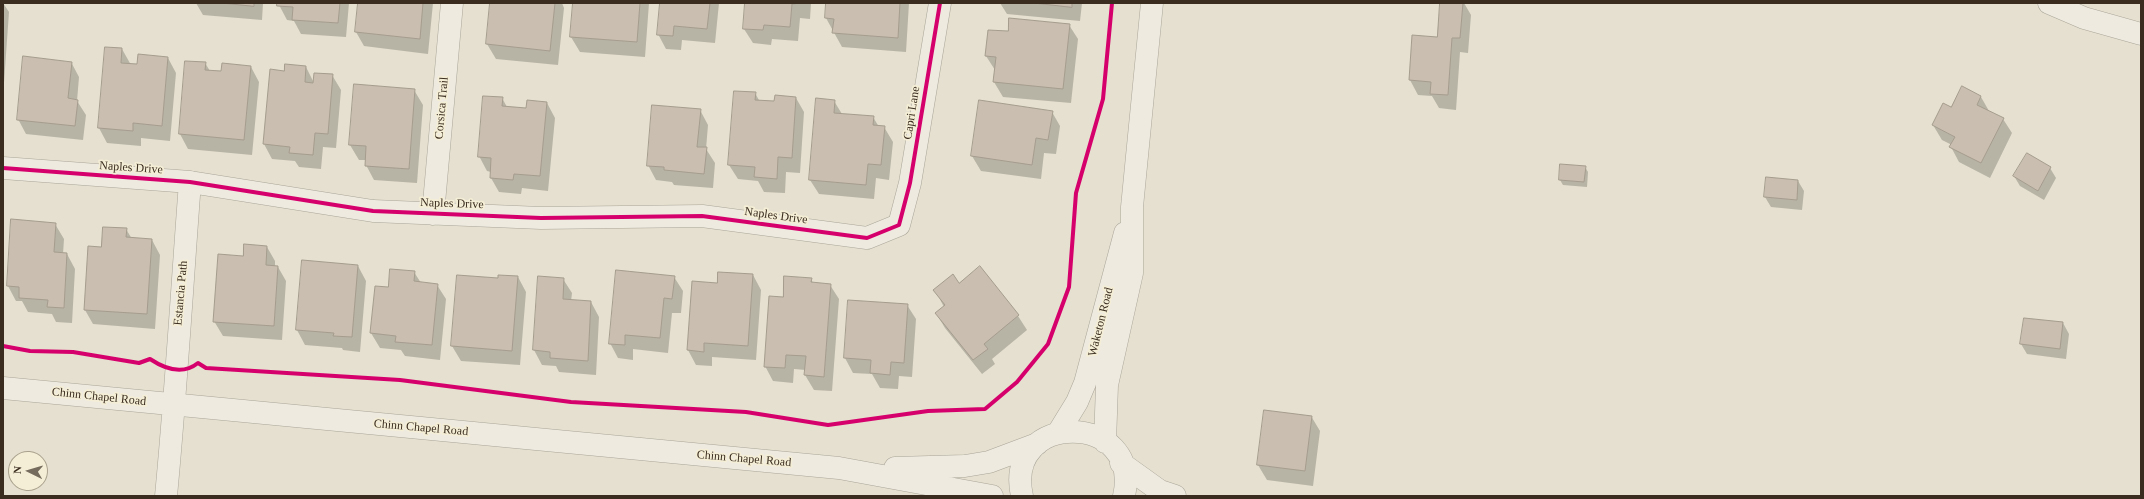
<!DOCTYPE html>
<style>
body{margin:0}
#map{position:relative;width:2144px;height:499px;overflow:hidden;background:#e5e0cf;font-family:"Times New Roman",serif}
canvas{display:block}
.frame{position:absolute;inset:0;border:4px solid #3a2d1f;pointer-events:none}
.north{position:absolute;left:8px;top:451px;width:40px;height:40px;box-sizing:border-box;background:#f5eed6;border:1px solid #aaa18d;border-radius:50%;rotate:275deg;font-size:11px;font-weight:700;line-height:16px;text-align:center;color:#3a2d1f}
.north::after{content:'';display:block;margin:auto;width:14px;height:18px;background:#766c5d;clip-path:polygon(50% 0,100% 100%,50% 72%,0 100%)}
</style>
<div id="map">
<canvas width="2144" height="499"></canvas>
<div class="frame"></div>
<div class="north">N</div>
</div>
<script>
const c = document.querySelector('canvas').getContext('2d');
c.lineJoin = 'round';
function fillPath(path, color) { c.fillStyle = color; c.fill(path, 'evenodd'); }
function strokePath(path, color, width, dash) { c.strokeStyle = color; c.lineWidth = width; c.lineCap = dash ? 'butt' : 'round'; c.setLineDash(dash || []); c.stroke(path); }
function label(font, color, halo, rows, align = 'center') {
  c.font = font + ' "Times New Roman",serif'; c.lineWidth = 3.5; c.setLineDash([]); c.textBaseline = 'middle'; c.strokeStyle = halo; c.fillStyle = color; for (const [text, x, y, turn = 0] of rows) {
    c.save(); c.translate(x, y); c.rotate((+turn || 0) * Math.PI / 180); c.textAlign = isNaN(turn) ? turn : align; if (halo) c.strokeText(text, 0, 0); c.fillText(text, 0, 0); c.restore();
  }
}
const shadow = new Path2D(`
 M3,3l6,9 -6,85z
 M196,3h67l-1,17 -59,-5z
 M278,3h71l-3,34 -45,-3 -7,-13 -7,-1z
 M359,3h74l-5,51 -64,-8 -8,-14z
 M491,3h71l2,5 -6,57 -62,-6 -9,-15z
 M574,3h75l-4,54 -65,-5 -9,-15z
 M661,3h68h-10l-4,40 -33,-3 -1,10 -15,-1 -8,-15z
 M746,3h65l-1,16 -10,-1 -2,23 -26,-2 -1,6 -18,-2 -9,-14z
 M827,3h82l-3,49 -64,-5 -16,-29z
 M1000,3h82l-2,18 -73,-7z
 M1441,3h23l7,12 -3,38 -8,-1 -4,58 -17,-2 -7,-12 -14,-1 -8,-15 28,-42z
 M1069,25l9,14 -7,64 -68,-6 -9,-15 1,-12 -9,-14 23,-24z
 M122,49l9,16h7l30,-7 8,15 -6,68 -29,-3v8l-34,-3 -8,-15z
 M71,62l8,15 -2,24 9,14 -3,25 -57,-6 -8,-15z
 M205,63l5,8 12,1 29,-5 8,15 -7,73 -64,-6 -8,-15z
 M306,67l8,16 18,-8 9,15 -5,58 -13,-1 -2,22 -22,-2 -4,-6 -23,-2 -8,-15 21,-72z
 M414,90l9,15 -6,78 -43,-3 -8,-15v-5h-7l-9,-15z
 M755,93l5,9h15l21,-4 8,14 -4,61 -14,-1 -1,21 -21,-1 -6,-11 -20,-2 -9,-14z
 M1981,97l8,14 14,8 9,14 -22,45 -31,-16 -8,-15 1,-2 -10,-5 -9,-15 19,-17z
 M502,98l5,9 20,2 20,-6 8,15 -7,73 -26,-3 -1,6 -22,-2 -8,-14v-6l-4,-1 -8,-15z
 M834,101l8,13 31,3 6,10h5l9,15 -4,38 -13,-2 -2,21 -55,-5 -9,-14z
 M700,110l8,15 -2,24 9,14 -2,25 -39,-3 -2,-3 -16,-2 -8,-15z
 M1052,112l8,14 -4,28 -12,-1 -3,26 -60,-8 -9,-15z
 M2027,154l23,14 6,10 -12,22 -24,-14 -6,-10z
 M1585,167l3,5 -1,15 -24,-2 -3,-5z
 M1798,181l6,10 -2,19 -31,-3 -6,-10z
 M55,224l9,15 -1,15h4l8,15 -3,54 -16,-1 -4,-8 -24,-2 -6,-11h-6l-8,-15z
 M126,229l6,10 20,1 8,15 -5,74 -62,-5 -8,-14 17,-62z
 M267,247l8,14v5l3,1 8,14 -4,59 -59,-4 -9,-15 30,-64z
 M358,266l8,15 -6,71 -17,-2 -1,-2 -37,-3 -8,-15z
 M980,268l38,48 9,14 -35,29 3,5 -13,10 -37,-46 -9,-15 8,-6 -9,-17 24,-6z
 M414,272l7,11 16,2 9,14 -6,61 -35,-4 -4,-6 -21,-2 -9,-15 18,-45z
 M753,275l8,15 -5,70 -44,-3v9l-16,-1 -8,-15 30,-66z
 M518,277l8,15 -6,73 -59,-4 -9,-15z
 M539,277l24,2 9,14 -1,8 20,1 8,15 -3,58 -37,-3 -3,-6 -14,-1 -8,-15z
 M674,277l9,14 -2,22h-9l-4,40 -35,-4v11l-15,-2 -8,-15z
 M811,279l2,4 17,2 9,14 -7,92 -18,-1 -9,-15 1,-5 -12,-1 -1,14 -20,-2 -8,-15 19,-68z
 M907,305l9,14 -4,58 -13,-1 -1,13 -18,-1 -8,-14 -19,-1 -8,-15z
 M2063,323l6,11 -3,25 -39,-5 -6,-10z
 M1265,411l46,5 9,15 -7,55 -46,-6 -9,-15z`);
const building = new Path2D(`
 M222,3h32v3z
 M277,3h63l-2,20 -46,-3 1,-13 -16,-1z
 M358,3h65l-3,36 -65,-7z
 M490,3h65l-5,48 -64,-7z
 M573,3h67l-3,39 -67,-5z
 M660,3h50l-3,26 -33,-3 -1,10 -16,-1z
 M745,3h57l-10,1 -2,23 -26,-2 -1,5 -20,-1z
 M826,3h74l-2,35 -66,-5 2,-14 -9,-1z
 M1034,3h38v4z
 M1440,3h23l-3,35h-8l-4,57 -18,-1 1,-12 -22,-2 3,-45 25,2z
 M1009,18l61,6 -7,65 -70,-7 3,-25 -11,-1 3,-26 20,1z
 M105,47l17,1 -1,15 16,1 1,-10 30,3 -6,69 -29,-3v8l-35,-3z
 M23,56l49,6 -4,36 10,2 -3,26 -58,-6z
 M185,61l21,1 -1,8 16,1 1,-8 29,3 -7,74 -65,-6z
 M285,64l21,2 -1,16 8,1 1,-10 19,1 -5,60 -13,-1 -2,22 -24,-2 1,-6 -27,-3 7,-75 14,2z
 M354,84l61,5 -6,80 -44,-3 1,-20 -17,-1z
 M1962,86l19,10 -4,9 27,13 -23,45 -32,-16 6,-10 -23,-12 11,-22 8,4z
 M734,91l22,1 -1,8 19,1 1,-6 21,2 -4,61 -14,-1 -1,22 -23,-2 1,-10 -27,-2z
 M483,96l20,1 -1,9 24,2 1,-8 20,2 -7,74 -26,-2 -1,6 -23,-2 1,-20 -13,-1z
 M816,98l19,2 -1,13 40,3 -1,9 12,1 -4,39 -13,-1 -2,21 -57,-5z
 M979,100l74,11 -5,29 -12,-2 -4,27 -61,-9z
 M652,105l49,4 -4,38h10l-3,27 -40,-4v-3l-17,-1z
 M2027,153l24,14 -13,24 -25,-15z
 M1560,164l26,2 -2,16 -25,-2z
 M1766,177l32,3 -1,20 -33,-3z
 M11,219l45,4 -2,29 13,1 -3,55 -17,-1 1,-7 -29,-2v-11l-12,-1z
 M103,227l24,1 -1,9 26,2 -5,75 -63,-4 4,-64 13,1z
 M244,244l23,2 -1,19 12,1 -4,60 -61,-4 5,-68 25,2z
 M302,260l56,5 -6,72 -19,-1 1,-3 -38,-3z
 M980,266l39,49 -35,29 4,5 -15,11 -38,-47 10,-8 -12,-15 20,-16 6,9z
 M390,269l25,2 -1,10 24,3 -6,61 -37,-3 1,-6 -26,-3 5,-47 13,1z
 M616,270l59,6 -3,23 -8,-1 -4,40 -35,-3v10l-16,-1z
 M718,272l35,2 -5,72 -44,-3v9l-17,-2 5,-69 25,2z
 M457,275l41,3v-3l20,1 -6,75 -61,-5z
 M538,276l26,2 -1,21 28,2 -3,60 -38,-3v-6l-17,-2z
 M784,276l28,2 -1,4 20,2 -7,93 -20,-2 2,-19 -20,-1 -1,13 -21,-1 5,-71 14,1z
 M848,300l60,4 -4,59 -13,-1 -1,13 -20,-2 1,-13 -27,-2z
 M2024,318l39,4 -3,27 -40,-5z
 M1264,410l48,6 -7,55 -48,-6z`);
const minor = new Path2D(`
 M2049,3l35,15 57,16
 M3,168l187,14 183,29 168,7 161,-2 165,22 32,-13 11,-42 30,-180
 M433,214l19,-211
 M3,388l836,80 153,28
 M1058,433l19,-31 8,-19 40,-150
 M1105,442l2,-57 25,-112v-66l20,-204
 M1121,463l39,28 15,5
 M895,468l70,-2 24,-4 48,-18
 M166,496c10,-104 16,-209 24,-314
 M1022,496c-19,-86 121,-85 102,0`);
const cycleway = new Path2D(`
 M3,168l187,14 183,29 168,7 161,-2 165,22 32,-13 11,-42 30,-180
 M3,346l27,5 43,1 66,11 11,-4c15,10 33,16 48,4l8,5 194,12 171,22 175,10 82,13 100,-14 57,-2 32,-27 31,-38 21,-57 7,-94 27,-94 9,-96`);
const streetNames = [
 ["Corsica Trail",442,108,-85],
 ["Capri Lane",912,113,-81],
 ["Naples Drive",131,168,4],
 ["Naples Drive",452,204,2],
 ["Naples Drive",776,216,8],
 ["Estancia Path",181,293,-85],
 ["Waketon Road",1101,322,-76],
 ["Chinn Chapel Road",99,397,6],
 ["Chinn Chapel Road",421,428,5],
 ["Chinn Chapel Road",744,459,5]
];
fillPath(shadow, '#0003');
fillPath(building, '#c9beb0');
strokePath(building, '#a59c8e', 1);
strokePath(minor, '#aaa598', 23);
strokePath(minor, '#eeeae0', 22);
strokePath(cycleway, '#d6006c', 4);
label('12px', '#3a2d1f', '#f5eed6', streetNames);
</script>
